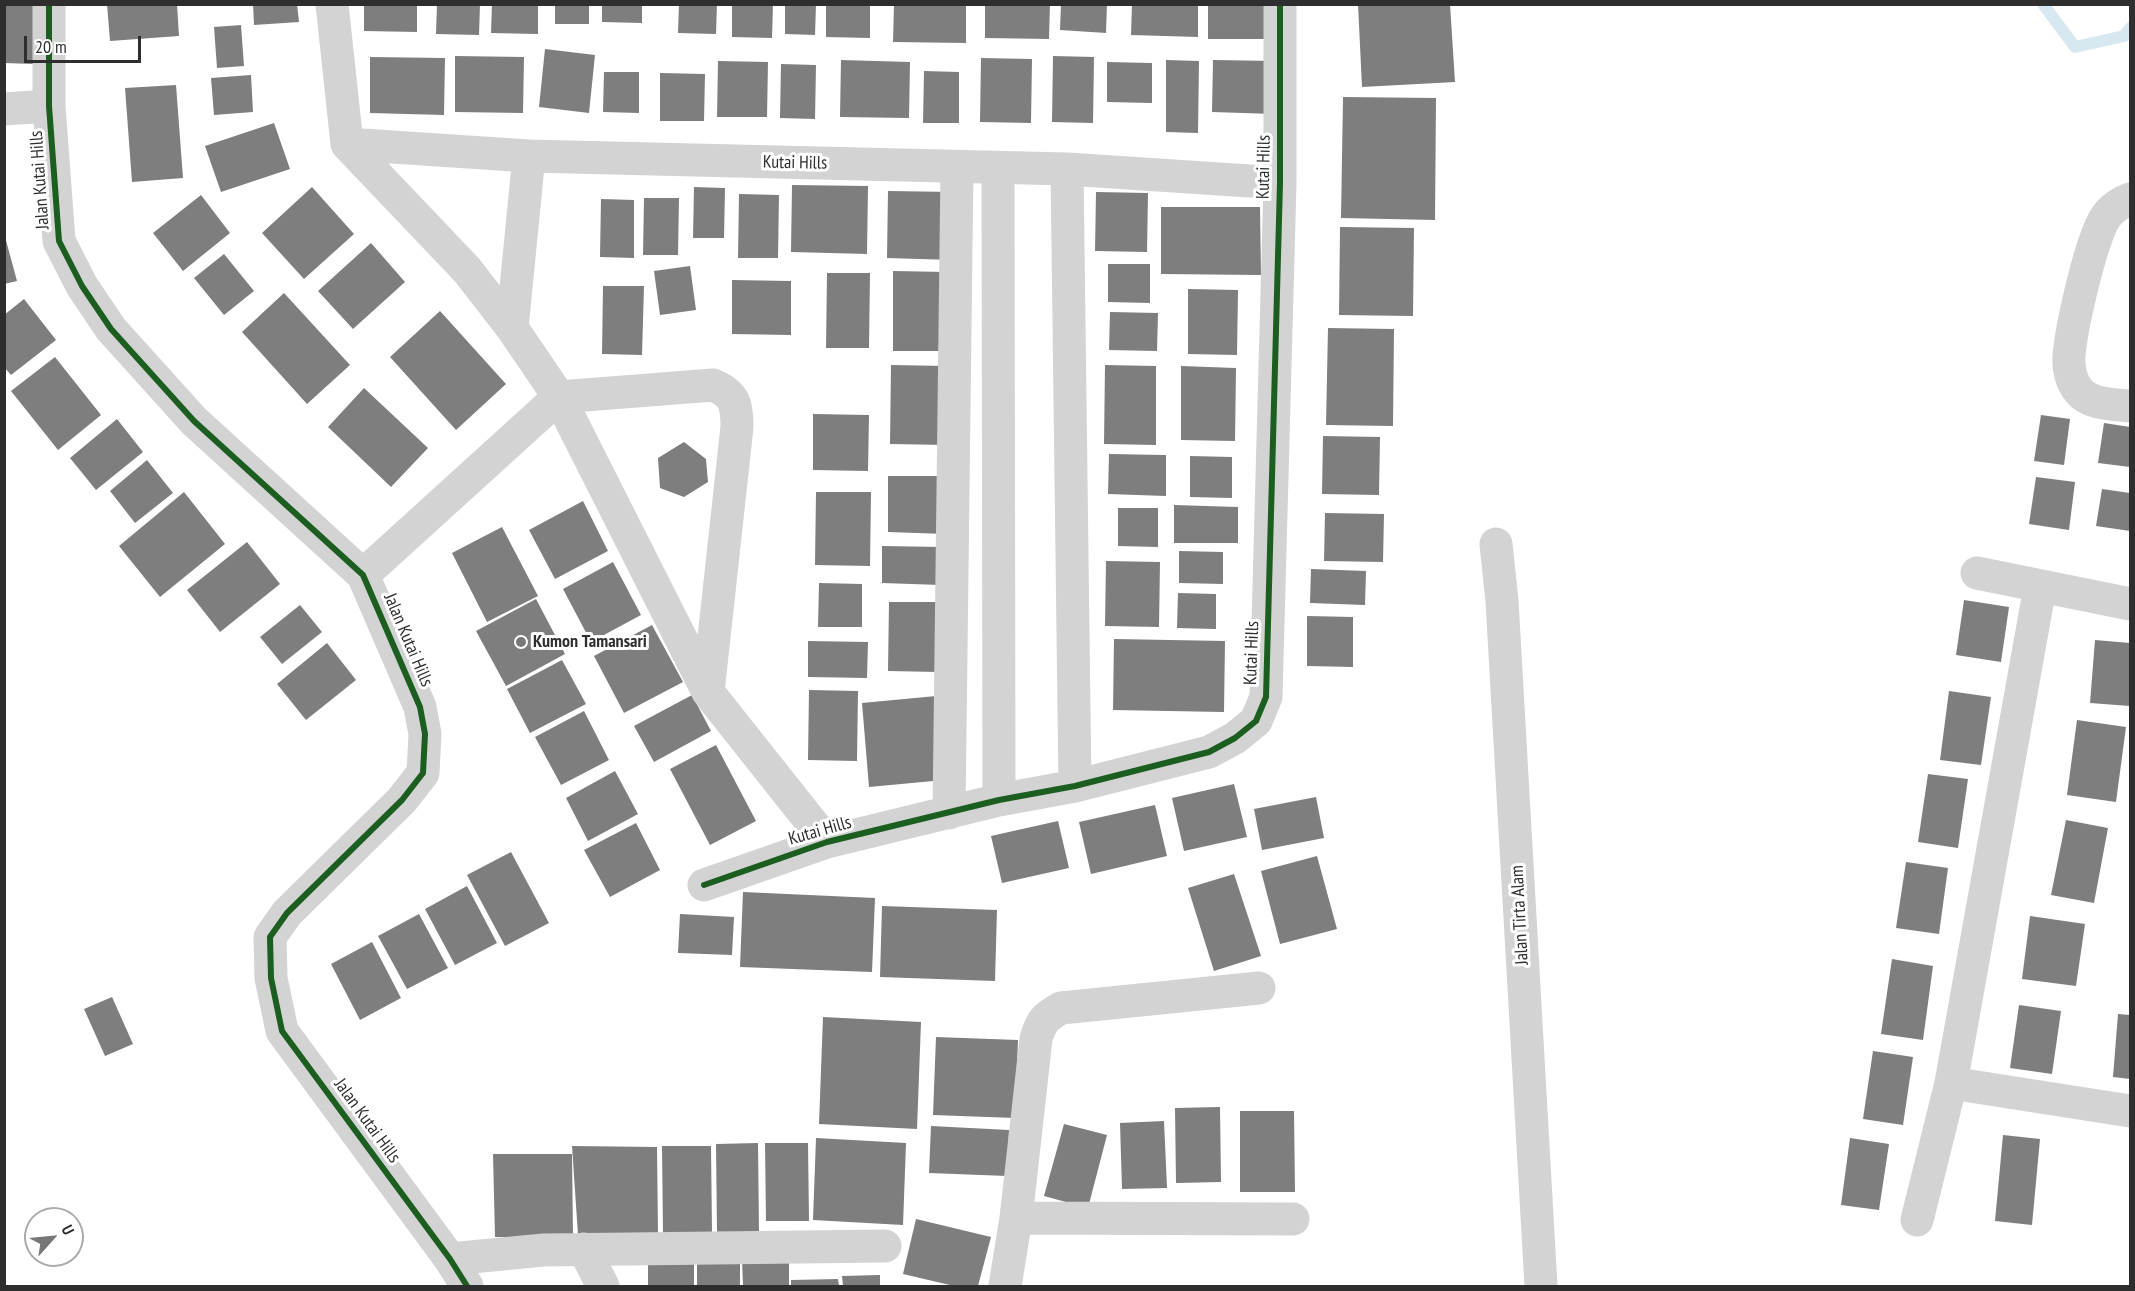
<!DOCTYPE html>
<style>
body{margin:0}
#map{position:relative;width:2135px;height:1291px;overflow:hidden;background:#fff;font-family:"PT Sans Narrow",sans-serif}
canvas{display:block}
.frame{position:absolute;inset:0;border:6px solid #2e2e2e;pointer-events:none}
.north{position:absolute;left:24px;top:1207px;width:60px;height:60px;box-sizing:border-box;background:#fff;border:2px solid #ababab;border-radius:50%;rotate:63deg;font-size:16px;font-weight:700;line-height:24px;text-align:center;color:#2e2e2e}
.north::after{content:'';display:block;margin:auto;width:21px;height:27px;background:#777;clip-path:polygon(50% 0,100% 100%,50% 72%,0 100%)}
.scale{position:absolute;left:24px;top:36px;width:117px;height:27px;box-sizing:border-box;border:3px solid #2e2e2e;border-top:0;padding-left:8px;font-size:18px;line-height:21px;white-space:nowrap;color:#2e2e2e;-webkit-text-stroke:4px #fff;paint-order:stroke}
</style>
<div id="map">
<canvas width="2135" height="1291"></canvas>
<div class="frame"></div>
<div class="north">U</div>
<div class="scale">20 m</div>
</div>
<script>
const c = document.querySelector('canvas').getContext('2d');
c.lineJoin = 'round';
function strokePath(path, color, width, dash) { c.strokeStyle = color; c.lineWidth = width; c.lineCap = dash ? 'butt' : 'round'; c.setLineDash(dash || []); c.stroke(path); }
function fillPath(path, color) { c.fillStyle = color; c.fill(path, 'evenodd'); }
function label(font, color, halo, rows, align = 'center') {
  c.font = font + ' "PT Sans Narrow",sans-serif'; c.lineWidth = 6; c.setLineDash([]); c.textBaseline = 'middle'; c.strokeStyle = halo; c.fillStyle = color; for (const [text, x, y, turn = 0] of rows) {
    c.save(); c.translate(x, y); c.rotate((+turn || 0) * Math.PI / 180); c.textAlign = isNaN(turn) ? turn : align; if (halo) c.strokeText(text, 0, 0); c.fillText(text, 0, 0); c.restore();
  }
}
const stream = new Path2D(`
 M2043,4l32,43 49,-11 6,-8`);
const building = new Path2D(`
 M4,4h31l-2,60 -29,-1z
 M107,4h70l2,32 -69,5z
 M253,4h44l2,18 -45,3z
 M364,4h53v28l-53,-1z
 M437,4h43l-1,31 -43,-1z
 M492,4h46v30l-47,-1z
 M555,4h34v20h-34z
 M602,4h40v19l-40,-1z
 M679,4h38l-1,30 -38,-1z
 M732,4h41l-1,34 -40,-1z
 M785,4h31l-1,31 -30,-1z
 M826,4h44v34l-44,-1z
 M894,4h72v39l-73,-1z
 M985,4h65l-1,35 -64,-1z
 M1061,4h46l-1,29 -46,-3z
 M1132,4h66v33l-67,-2z
 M1208,4h56v35h-56z
 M1358,4h92l5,78 -93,5z
 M241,25l3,41 -27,2 -3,-41z
 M545,49l50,6 -6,58 -50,-6z
 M455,56l69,1 -1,56 -68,-1z
 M1053,56l41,1 -1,66 -41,-1z
 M370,57l75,1 -1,57 -74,-2z
 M981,58l51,1 -1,64 -51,-1z
 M841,60l69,2 -1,56 -69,-1z
 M1166,60l33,1 -1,72 -32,-1z
 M1213,60l62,1 -1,53 -62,-2z
 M718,61l50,1 -1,55h-50z
 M1107,62l45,1v40l-45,-1z
 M781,64l35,1 -1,54 -35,-1z
 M924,71l35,1v51h-36z
 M604,72h35v41l-36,-1z
 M660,73l45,1 -1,47h-44z
 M251,75l2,37 -39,3 -3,-37z
 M176,85l7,93 -51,4 -7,-94z
 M1343,97l93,1 -1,122 -94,-2z
 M274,123l16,46 -69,23 -16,-46z
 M792,185l76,1 -1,68 -76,-2z
 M312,187l42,47 -50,45 -42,-46z
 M694,187l31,1 -1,50h-31z
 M888,191l66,1 -1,68 -66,-2z
 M1096,192l52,1 -1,59 -52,-1z
 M739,194l40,1 -1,63h-40z
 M201,195l29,38 -47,38 -30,-38z
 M644,198h35l-1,57h-35z
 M601,199l33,1v58l-34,-1z
 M1161,207h99l1,68 -100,-1z
 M1340,227l74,1 -1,88 -74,-1z
 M4,233l13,48 -13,3z
 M371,243l34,39 -52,47 -35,-38z
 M224,254l30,37 -30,24 -30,-37z
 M1108,264h42v39l-42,-1z
 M690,266l6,44 -36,5 -6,-44z
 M893,271l54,1 -1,79h-53z
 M827,273h43l-1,75h-43z
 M732,280l59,1v54l-59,-1z
 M603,286h41l-2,69 -40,-1z
 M1188,289l50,1 -1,65 -49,-1z
 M284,293l66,72 -43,39 -65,-72z
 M24,299l32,41 -45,35 -7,-8v-52z
 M440,311l66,73 -50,46 -66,-73z
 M1110,312l48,1 -1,38 -48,-1z
 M1328,328l66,1 -1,97 -67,-1z
 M55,357l46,58 -43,35 -47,-59z
 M891,365l56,1 -1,79 -56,-1z
 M1105,365l51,1v79l-52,-1z
 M1181,366l55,2 -1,73 -54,-1z
 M364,388l64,60 -37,39 -63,-60z
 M813,414l56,1 -1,56 -55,-1z
 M2041,415l29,4 -6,46 -30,-4z
 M117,419l26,33 -47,38 -26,-32z
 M2104,423l26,4v40l-32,-4z
 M1323,436l57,1 -1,58 -57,-1z
 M684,442l22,17 2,23 -24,15 -24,-9 -2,-30z
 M1109,454l57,1v41l-58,-2z
 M1190,456l42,1v41l-42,-1z
 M147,460l26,33 -38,30 -25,-32z
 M888,476h59l-1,58 -58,-2z
 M2036,477l39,5 -6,48 -40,-6z
 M2102,489l28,4v38l-34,-5z
 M184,492l41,52 -65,53 -41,-51z
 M816,492h55l-1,74 -55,-1z
 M583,501l25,50 -53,28 -26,-49z
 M1174,505l64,2v36h-64z
 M1118,508h40v39l-40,-1z
 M1325,513l59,1 -1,48 -59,-1z
 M502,527l36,69 -51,26 -35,-69z
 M247,542l33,42 -60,48 -33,-42z
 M882,546l60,1 -1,38 -59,-2z
 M1179,551l44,1v32l-44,-1z
 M1106,561l54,1 -1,65 -54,-1z
 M613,562l28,53 -50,27 -28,-53z
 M1311,569l55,2 -1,34 -55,-2z
 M819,583l43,1v43h-44z
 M1178,593l38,1v35l-39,-1z
 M536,599l29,55 -59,32 -30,-55z
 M1964,600l45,7 -8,55 -45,-7z
 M889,602h52l-2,70 -51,-1z
 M300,605l22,27 -40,32 -22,-27z
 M1307,616l46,1v50l-46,-1z
 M652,625l31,57 -59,31 -30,-57z
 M1114,639l111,2 -1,71 -111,-2z
 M2095,640l35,3v63l-40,-3z
 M808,641l60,1 -1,36 -59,-1z
 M327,643l29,37 -50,40 -29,-36z
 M562,660l24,44 -56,29 -23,-44z
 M809,690l49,1 -1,70 -49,-1z
 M1949,691l42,6 -10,68 -41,-5z
 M692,695l19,36 -57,31 -20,-36z
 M936,696l8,84 -75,7 -7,-84z
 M584,711l25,49 -48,25 -26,-48z
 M2077,720l49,7 -10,75 -49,-7z
 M716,745l40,76 -46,24 -40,-76z
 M615,771l23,43 -50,27 -22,-43z
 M1928,774l40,5 -10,69 -40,-6z
 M1234,784l13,53 -63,14 -12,-53z
 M1316,797l8,41 -62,12 -8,-41z
 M1155,805l12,51 -76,18 -12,-52z
 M2066,820l42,8 -14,75 -43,-8z
 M1058,821l11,47 -67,15 -11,-47z
 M636,823l24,47 -50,27 -26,-47z
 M511,852l38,71 -44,23 -38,-71z
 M1317,856l20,73 -57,15 -19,-73z
 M1906,862l42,6 -9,66 -43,-6z
 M1234,874l27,82 -47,15 -26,-83z
 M467,886l30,57 -42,22 -30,-56z
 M743,892l132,6 -3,74 -132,-5z
 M882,906l115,4 -2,71 -115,-4z
 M419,914l29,54 -41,21 -29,-53z
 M680,914l54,3 -2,38 -54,-2z
 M2030,916l55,8 -9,62 -54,-7z
 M372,942l29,56 -41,22 -29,-56z
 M1892,959l41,7 -10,74 -42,-6z
 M112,997l21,47 -28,12 -21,-47z
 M2019,1005l42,6 -9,63 -42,-6z
 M2118,1014l12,1v64l-17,-2z
 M823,1017l98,5 -4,107 -98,-5z
 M936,1037l82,3 -3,78 -82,-3z
 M1873,1051l40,6 -10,68 -40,-6z
 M1220,1107l1,75 -45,1 -1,-75z
 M1240,1111h54l1,81h-55z
 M1164,1121l3,67 -45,1 -2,-66z
 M1064,1124l43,11 -19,73 -44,-12z
 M931,1126l78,4 -2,46 -78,-3z
 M2003,1135l37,4 -8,86 -37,-4z
 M816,1138l90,5 -3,82 -90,-5z
 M1850,1138l39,6 -10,66 -38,-5z
 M758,1143l1,89h-42l-1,-88z
 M765,1143h43l1,78h-43z
 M572,1146l85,1 1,87 -80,1z
 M662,1146h49l1,87h-49z
 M493,1154h79l1,83h-78z
 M916,1219l75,18 -13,49h-24l-51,-12z
 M789,1259v27h-46l-1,-26z
 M697,1262h43v24h-43z
 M694,1264v22h-46v-21z
 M880,1275v11h-37l-1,-10z
 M838,1279l1,7h-48v-6z`);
const minor = new Path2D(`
 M49,4v102l10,135 23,45 29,43 83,92 169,154 57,132 5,27 -2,39 -21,27 -115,113 -17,24 1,41 11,53 168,228 17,27
 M332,4l15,140 120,126 45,58 47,69 149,295 119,150
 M4,109l45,-3
 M347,144l182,12 538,13 213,14
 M998,168l1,632
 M1067,169l8,617
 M2130,199c-8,3 -16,8 -22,15 -16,17 -37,116 -39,142 -1,11 2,26 10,35 11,14 35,13 51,15
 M512,328l17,-172
 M1496,544l6,57 39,685
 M1977,573l153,31
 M363,575l196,-178 154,-12c22,9 24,20 24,42l-29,265
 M2040,587l-89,496 179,28
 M949,813l8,-646
 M704,885l123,-43 172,-42 76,-14 134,-34 26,-14 21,-17 10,-24 14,-514v-179
 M1016,1218l277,1
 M1917,1220l34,-137
 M584,1249l19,37
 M450,1259l94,-9 341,-4
 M1005,1286l11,-68 20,-179c5,-18 9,-22 25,-31l198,-20`);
const cycleway = new Path2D(`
 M49,4v102l10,135 23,45 29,43 83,92 169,154 57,132 5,27 -2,39 -21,27 -115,113 -17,24 1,41 11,53 168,228 17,27
 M704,885l123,-43 172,-42 76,-14 134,-34 26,-14 21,-17 10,-24 14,-514v-179`);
const markers = [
 [521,642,6,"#777"]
];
const streetNames = [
 ["Kutai Hills",795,163,1],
 ["Kutai Hills",1264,167,-89],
 ["Jalan Kutai Hills",40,180,-94],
 ["Jalan Kutai Hills",408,640,67],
 ["Kutai Hills",1252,653,-88],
 ["Kutai Hills",820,831,-16],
 ["Jalan Tirta Alam",1520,915,-93],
 ["Jalan Kutai Hills",367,1121,54]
];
const poiNames = [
 ["Kumon Tamansari",533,642]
];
strokePath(stream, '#d8e8f0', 12);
fillPath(building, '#7e7e7e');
strokePath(minor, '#d3d3d3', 33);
strokePath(cycleway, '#1b5e20', 6);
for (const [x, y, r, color] of markers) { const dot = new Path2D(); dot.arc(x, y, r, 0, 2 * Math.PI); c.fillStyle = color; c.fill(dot); strokePath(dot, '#fff', 2); }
label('18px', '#2e2e2e', '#fff', streetNames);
label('bold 18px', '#2e2e2e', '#fff', poiNames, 'left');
</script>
